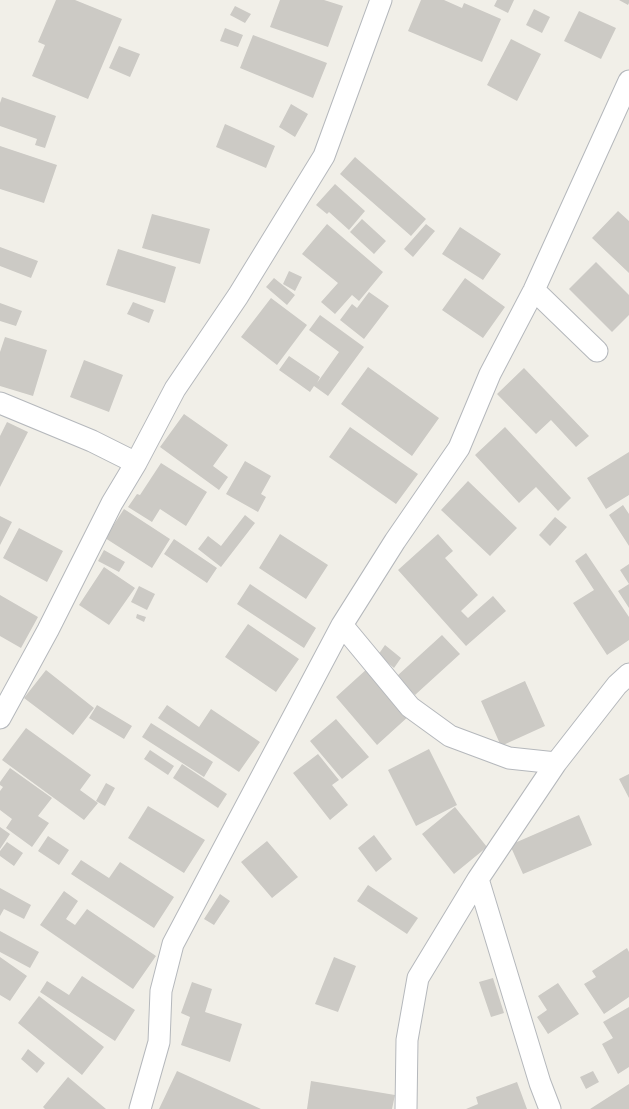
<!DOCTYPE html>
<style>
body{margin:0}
canvas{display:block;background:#f1efe8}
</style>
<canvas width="629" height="1109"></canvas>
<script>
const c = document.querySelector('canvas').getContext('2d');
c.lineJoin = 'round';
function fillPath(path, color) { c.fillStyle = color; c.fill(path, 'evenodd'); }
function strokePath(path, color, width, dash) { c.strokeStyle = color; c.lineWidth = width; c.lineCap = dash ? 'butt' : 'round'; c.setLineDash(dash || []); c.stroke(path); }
const building = new Path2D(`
 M56,0h19l47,19 -34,80 -56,-23 13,-31 -7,-3z
 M280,0h44l19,6 -15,41 -58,-20z
 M421,0h23l18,8 2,-5 37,16 -19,43 -74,-31z
 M497,0h17l-6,13 -14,-7z
 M619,0h10v3l-1,2z
 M235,6l16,8 -6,9 -15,-8z
 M534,9l16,8 -8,16 -16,-8z
 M579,11l37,17 -15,31 -37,-18z
 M225,28l18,7 -5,12 -18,-6z
 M253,35l74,28 -14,35 -73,-30z
 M511,39l30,15 -24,47 -30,-16z
 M119,46l21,8 -10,23 -21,-9z
 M2,97l54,19 -11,32 -10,-3 2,-6 -37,-13v-23z
 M291,104l17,10 -13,23 -16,-10z
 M225,124l50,22 -9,22 -50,-21z
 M0,146l57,19 -13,38 -44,-14z
 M355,157l71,62 -15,17 -71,-62z
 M335,184l30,27 -16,19 -20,-18 -2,2 -11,-9z
 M618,211l11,10v52l-37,-35z
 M152,214l58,15 -10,35 -58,-16z
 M362,219l24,22 -12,13 -24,-22z
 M327,224l56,48 -24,29 -7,-6 -17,19 -14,-12 17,-19 -36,-29z
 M426,224l9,7 -22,26 -9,-8z
 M460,227l41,27 -18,26 -41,-26z
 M0,247l38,14 -7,17 -31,-12z
 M118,249l58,18 -11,36 -59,-18z
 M596,262l33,33v20l-17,17 -43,-43z
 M289,271l13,6 -7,14 -12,-7z
 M274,278l21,17 -8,10 -21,-18z
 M465,278l40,29 -22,31 -41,-28z
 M369,292l20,14 -25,33 -24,-19 12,-16 5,4z
 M271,298l36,27 -30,40 -36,-28z
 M133,302l21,8 -5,13 -22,-9z
 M0,303l22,8 -6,15 -16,-5z
 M320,315l44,32 -36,49 -14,-10 -4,6 -31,-22 10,-14 31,21 -3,6 22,-31 -30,-22z
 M5,337l42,13 -14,46 -33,-10v-34z
 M84,360l39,15 -14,37 -39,-15z
 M368,367l71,51 -27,38 -71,-52z
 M524,368l65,68 -13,11 -25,-27 -15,14 -39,-40z
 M184,414l44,31 -15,21 15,11 -9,13 -59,-43z
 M7,422l21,10 -28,55v-51z
 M350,427l68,47 -22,30 -67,-47z
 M505,427l66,71 -13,13 -22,-24 -17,16 -44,-48z
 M629,452v43l-23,14 -19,-31z
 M245,461l26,15 -10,18 5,3 -8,15 -32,-18z
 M161,463l46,29 -21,34 -26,-17 -8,13 -24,-15 9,-13 3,1z
 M468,481l49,47 -27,28 -49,-46z
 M623,505l6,9v32l-20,-31z
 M124,509l46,30 -18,29 -47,-30z
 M245,515l10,8 -34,44 -23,-18 10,-13 13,10z
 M0,516l12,6 -12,23z
 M555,517l12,10 -17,19 -11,-11z
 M19,528l44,23 -16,31 -44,-24z
 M280,534l48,31 -22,34 -47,-31z
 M438,534l15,17 -8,7 33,37 -17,16 7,7 25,-22 13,15 -40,35 -68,-76z
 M174,539l43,29 -10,15 -43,-29z
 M104,550l21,12 -6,10 -21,-11z
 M586,553l43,64v23l-22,15 -34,-52 21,-13 -19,-29z
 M629,564v44l-11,-17 11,-7 -9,-14z
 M104,567l31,21 -26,37 -30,-20z
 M250,584l66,44 -12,20 -67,-44z
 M139,586l16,8 -8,16 -16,-8z
 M0,595l38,22 -17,31 -21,-12z
 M137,614l9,3 -2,5 -8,-4z
 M248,624l51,35 -23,33 -51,-35z
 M442,635l18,19 -45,41 -18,-19z
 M385,645l16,13 -7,10 -16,-13z
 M368,668l42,47 -33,30 -41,-48z
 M46,670l48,38 -21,27 -49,-37z
 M525,681l20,45 -44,20 -20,-45z
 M97,705l35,21 -8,13 -35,-21z
 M167,705l32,22 12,-18 49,33 -21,30 -81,-54z
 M336,719l33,38 -27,22 -32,-38z
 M151,723l62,39 -9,15 -62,-40z
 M26,728l65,47 -11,15 18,13 -14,17 -82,-60z
 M429,749l28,56 -41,21 -28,-56z
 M150,750l24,16 -6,9 -24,-16z
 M318,754l21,26 -7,5 16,20 -18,15 -37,-47z
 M182,764l45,30 -9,14 -45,-30z
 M10,768l42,30 -14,18 11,7 -17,24 -26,-19 6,-9 -12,-9v-19l3,-4 -3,-2v-3z
 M629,774v24l-10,-19z
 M106,783l9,5 -10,18 -9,-5z
 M148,806l57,34 -21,33 -56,-35z
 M455,807l32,40 -33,27 -32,-40z
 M579,815l13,30 -69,29 -13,-29z
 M0,827l10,7 -10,15z
 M374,835l18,24 -16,13 -18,-24z
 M48,836l21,14 -10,15 -21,-14z
 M267,841l31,36 -26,21 -31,-36z
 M7,842l16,11 -9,13 -14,-10v-5z
 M81,860l28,18 11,-16 54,35 -20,31 -83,-54z
 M368,885l50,33 -11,16 -50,-33z
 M0,888l31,17 -7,14 -20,-10 -4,7z
 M64,891l14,10 -12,18 9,6 12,-16 69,47 -23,33 -93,-64z
 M220,894l10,7 -16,24 -10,-6z
 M0,931l39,21 -9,16 -30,-16z
 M627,948l2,4v45l-25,17 -20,-30 12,-7 -4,-6z
 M0,957l27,19 -17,25 -10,-6z
 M334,957l22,9 -18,46 -23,-8z
 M82,976l53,34 -20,31 -75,-49 7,-11 22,14z
 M493,978l11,35 -13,4 -12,-35z
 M192,982l20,7 -7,23 37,12 -12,38 -49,-17 9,-28 -9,-4z
 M558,983l21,31 -31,20 -11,-17 10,-7 -9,-14z
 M39,996l65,51 -22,28 -64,-52z
 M629,1007v60l-11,7 -16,-30 11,-6 -10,-16z
 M28,1049l17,14 -8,10 -16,-14z
 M177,1071l84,38h-102z
 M593,1071l6,11 -13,7 -6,-12z
 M68,1077l38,32h-61l-2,-2z
 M311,1081l84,14 -3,14h-85z
 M517,1082l10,27h-61l12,-5 -2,-7z
 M629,1084v25h-39z`);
const minor = new Path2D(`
 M534,290l63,61
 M0,403l92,38 44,22
 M342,625l68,82 40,29 59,22 47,5
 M0,718l48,-88 64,-127 24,-40 39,-74 63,-93 86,-140 57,-156
 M478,879l62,204 10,26
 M140,1109l19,-67 2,-51 12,-47 169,-319 53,-84 64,-93 31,-74 44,-84 95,-209
 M406,1109l1,-69 11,-62 60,-99 78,-116 61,-78 12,-11`);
fillPath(building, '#cccac5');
strokePath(minor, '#b5b8bc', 23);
strokePath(minor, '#fff', 21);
</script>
